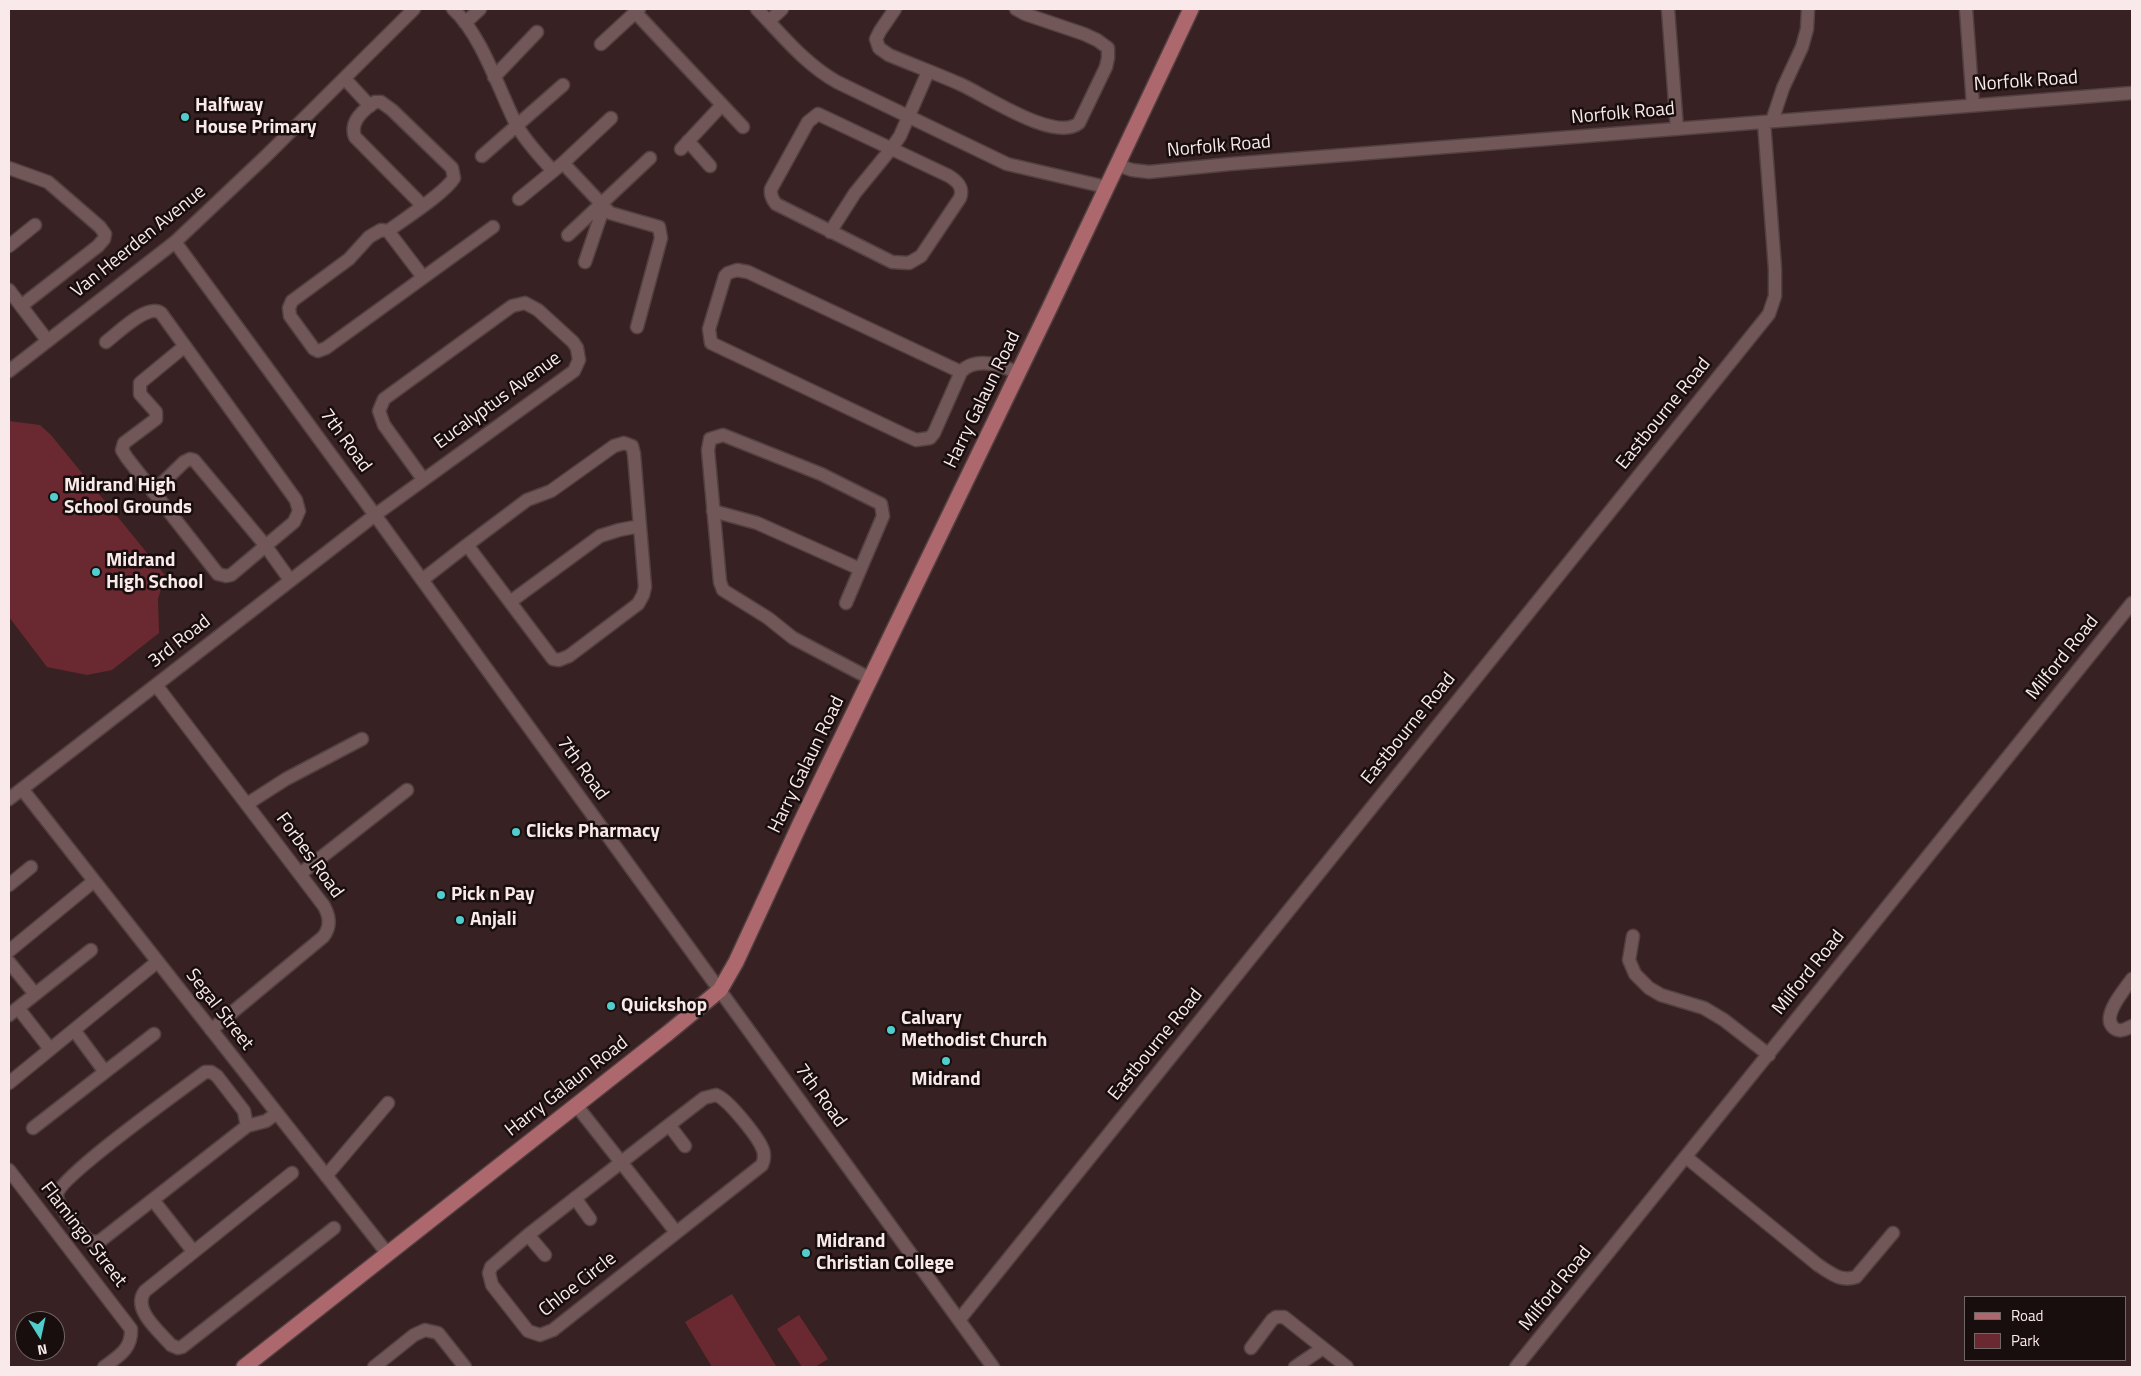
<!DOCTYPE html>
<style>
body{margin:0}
#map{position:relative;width:2141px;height:1376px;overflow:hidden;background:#382122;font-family:"Titillium Web",sans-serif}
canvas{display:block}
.frame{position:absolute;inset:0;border:10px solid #fae9ea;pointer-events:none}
.legend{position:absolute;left:1964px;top:1296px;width:162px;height:65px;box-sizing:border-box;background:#180e0e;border:1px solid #726666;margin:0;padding:6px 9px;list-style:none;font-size:15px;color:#fae9ea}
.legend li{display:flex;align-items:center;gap:10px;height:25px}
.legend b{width:25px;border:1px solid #726666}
.north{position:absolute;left:15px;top:1311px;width:50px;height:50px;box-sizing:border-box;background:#180e0e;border:1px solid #726666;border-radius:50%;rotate:170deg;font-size:14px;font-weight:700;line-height:20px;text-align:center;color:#fae9ea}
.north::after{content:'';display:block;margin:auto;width:18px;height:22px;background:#52cdce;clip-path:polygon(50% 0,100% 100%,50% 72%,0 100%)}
</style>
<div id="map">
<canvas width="2141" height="1376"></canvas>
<div class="frame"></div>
<ul class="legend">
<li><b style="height:6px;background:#ac686c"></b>Road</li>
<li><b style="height:14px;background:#6a2930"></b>Park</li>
</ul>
<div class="north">N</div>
</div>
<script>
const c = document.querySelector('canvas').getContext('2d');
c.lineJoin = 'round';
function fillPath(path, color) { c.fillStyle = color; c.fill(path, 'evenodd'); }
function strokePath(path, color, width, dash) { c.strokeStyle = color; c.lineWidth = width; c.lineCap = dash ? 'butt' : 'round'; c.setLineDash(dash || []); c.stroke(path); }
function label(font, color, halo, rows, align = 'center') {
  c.font = font + ' "Titillium Web",sans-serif'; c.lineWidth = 5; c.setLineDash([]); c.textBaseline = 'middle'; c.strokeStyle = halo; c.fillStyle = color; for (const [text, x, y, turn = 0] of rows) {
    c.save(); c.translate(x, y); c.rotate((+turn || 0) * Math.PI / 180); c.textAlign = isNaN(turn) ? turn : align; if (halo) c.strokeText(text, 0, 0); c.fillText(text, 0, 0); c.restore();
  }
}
const green = new Path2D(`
 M9,421l31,4 11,10 114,140 -7,24 1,34 -47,37 -25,5 -40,-8 -38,-50z
 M732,1294l44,72 -1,1h-63l-27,-45z
 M799,1315l29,44 -13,8h-13l-25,-38z`);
const minor = new Path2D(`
 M453,9c28,25 46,81 63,115 9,17 24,32 36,46
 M757,9c25,26 48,55 80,73l170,82 99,23
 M895,9l-15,22 -4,8 3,9 10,7c24,10 48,19 71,29 25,11 95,59 119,39l27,-56 2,-9v-10l-11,-8 -13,-6 -59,-20 -9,-5
 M1668,9l9,120
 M1966,9l7,96
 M635,12l108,115
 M769,21l13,-12
 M465,23l15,-14
 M601,44l38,-35
 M494,77l43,-45
 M345,79l25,27
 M818,114l131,62c8,5 15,11 11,22l-39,58 -12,7 -17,-1 -116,-58c-4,-5 -6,-9 -5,-15l37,-67z
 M1772,121l11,-33 19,-41 5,-18 1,-20
 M688,141l22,25
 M681,149l41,-44
 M482,156l81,-71
 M563,163l47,50 49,14 2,11 -24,89
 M1117,165l15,5 17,2 81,-8 902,-71
 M9,168l39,14 52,45 5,7 -1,5 -6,7 -77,60
 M519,199l44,-36 48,-45
 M422,205l-67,-68c-6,-15 8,-27 20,-35h6l11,8 60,58 2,10c-10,16 -50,41 -66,53l-7,-1 -12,7 -20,22 -57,42 -3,7 1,8 24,33 4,2 8,-3 167,-121
 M388,231l35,46
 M830,232l25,-39 36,-44 9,-13 28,-64
 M568,235l82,-77
 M175,242l200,273 618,852
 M9,246l26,-21
 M585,262l19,-56
 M737,270l11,2 213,100 -27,61 -4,5 -14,2 -11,-5 -194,-92 -2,-14 16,-53 3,-3z
 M9,290l38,50
 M106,342c12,-9 41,-39 55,-29l135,187 3,11 -5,11 -63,53 -5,1 -8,-2 -91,-116 -5,-8 2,-7 32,-24v-7l-16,-18v-11l45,-37
 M9,371l166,-129 91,-86 148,-147
 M961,372c14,-16 41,-7 57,1
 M624,443l8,3 2,8 11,133 -2,8 -5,9 -69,52 -10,4 -6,-1 -86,-114 60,-45 24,-9 63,-45z
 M153,492l31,-30 6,-3 4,1 71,85 25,35
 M713,511l44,12 103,46
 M422,580l45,-35
 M510,602l90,-66 19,-6 21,-4
 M846,603l37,-87 -2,-12 -60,-30 -98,-39 -13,4 -2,11 12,132 3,8 45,28 25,20 78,41
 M156,685l168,221c6,11 7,21 -1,31l-112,93
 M22,789l365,464
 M9,799l366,-284 199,-144 5,-11 -2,-12 -4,-6 -35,-32 -13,-7 -13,3 -128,93 -5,12 5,14 39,54
 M247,804l39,-25 76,-40
 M300,874l107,-84
 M9,885l22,-18
 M1633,936l-4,24 6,14 14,14 12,7 43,13 20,12 45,35
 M9,951l85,-70
 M9,962l26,32
 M2132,979c-7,10 -32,38 -18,49 6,5 12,1 18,-2
 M18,1008l32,41
 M9,1015l82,-65
 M74,1030l31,42 49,-38
 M9,1083l148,-121
 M716,1095c12,4 43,43 47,55 2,5 1,10 -1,15l-209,165 -13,5 -12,-4 -36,-46 -3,-12 2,-6 37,-32 141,-110 35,-27z
 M576,1105l100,127
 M669,1125l16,21
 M247,1126l-3,-15 -27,-35 -6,-4h-6c-21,16 -146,105 -148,123 -1,10 22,34 30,44l6,3 7,-1 147,-115 19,-5 11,-8
 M33,1128l72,-56
 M1686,1157l132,108c13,8 22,17 38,12l37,-44
 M9,1170l122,159c1,20 -12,27 -27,38
 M292,1173l-147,118c-14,18 15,41 26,54l7,3 4,-1 152,-119
 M326,1176l62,-73
 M575,1198l15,21
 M153,1200l40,51
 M528,1235l17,20
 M959,1320l810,-1006 6,-18v-27l-11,-147
 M1251,1348l21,-28 4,-3h8l63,50
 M374,1367l40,-32 11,-5 13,3 27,34
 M1295,1367l28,-19
 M1516,1367l616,-764`);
const major = new Path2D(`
 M244,1367l424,-334 52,-43 16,-28 64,-138 250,-517 141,-298`);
const markers = [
 [185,117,5,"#52cdce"],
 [54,497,5,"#52cdce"],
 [96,572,5,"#52cdce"],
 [516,832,5,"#52cdce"],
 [441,895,5,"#52cdce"],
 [460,920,5,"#52cdce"],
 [611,1006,5,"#52cdce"],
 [891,1030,5,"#52cdce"],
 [946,1061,5,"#52cdce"],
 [806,1253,5,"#52cdce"]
];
const streetNames = [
 ["Norfolk Road",2026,82,-4],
 ["Norfolk Road",1623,114,-5],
 ["Norfolk Road",1219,147,-5],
 ["Van Heerden Avenue",139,242,-39],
 ["Harry Galaun Road",983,400,-64],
 ["Eucalyptus Avenue",498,401,-36],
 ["Eastbourne Road",1664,414,-51],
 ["7th Road",345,441,54],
 ["3rd Road",180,642,-38],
 ["Milford Road",2063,658,-51],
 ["Eastbourne Road",1409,729,-51],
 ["Harry Galaun Road",807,765,-64],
 ["7th Road",582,769,54],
 ["Forbes Road",309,856,54],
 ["Milford Road",1809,973,-51],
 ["Segal Street",219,1010,52],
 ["Eastbourne Road",1156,1045,-51],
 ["Harry Galaun Road",567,1087,-38],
 ["7th Road",820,1096,54],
 ["Flamingo Street",83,1235,52],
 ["Chloe Circle",578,1285,-38],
 ["Milford Road",1556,1289,-51]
];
const poiNames = [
 ["Halfway",195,106],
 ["House Primary",195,128],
 ["Midrand High",64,486],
 ["School Grounds",64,508],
 ["Midrand",106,561],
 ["High School",106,583],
 ["Clicks Pharmacy",526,832],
 ["Pick n Pay",451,895],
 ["Anjali",470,920],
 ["Quickshop",621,1006],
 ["Calvary",901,1019],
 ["Methodist Church",901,1041],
 ["Midrand",946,1080,"center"],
 ["Midrand",816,1242],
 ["Christian College",816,1264]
];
fillPath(green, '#6a2930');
strokePath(minor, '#534041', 15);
strokePath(major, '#534041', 18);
strokePath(minor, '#725758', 12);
strokePath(major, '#ac686c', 15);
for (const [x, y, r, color] of markers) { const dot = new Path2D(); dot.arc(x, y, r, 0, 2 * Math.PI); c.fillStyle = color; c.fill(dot); strokePath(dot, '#180e0e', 2); }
label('19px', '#fae9ea', '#180e0e', streetNames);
label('bold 19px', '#fae9ea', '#180e0e', poiNames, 'left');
</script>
